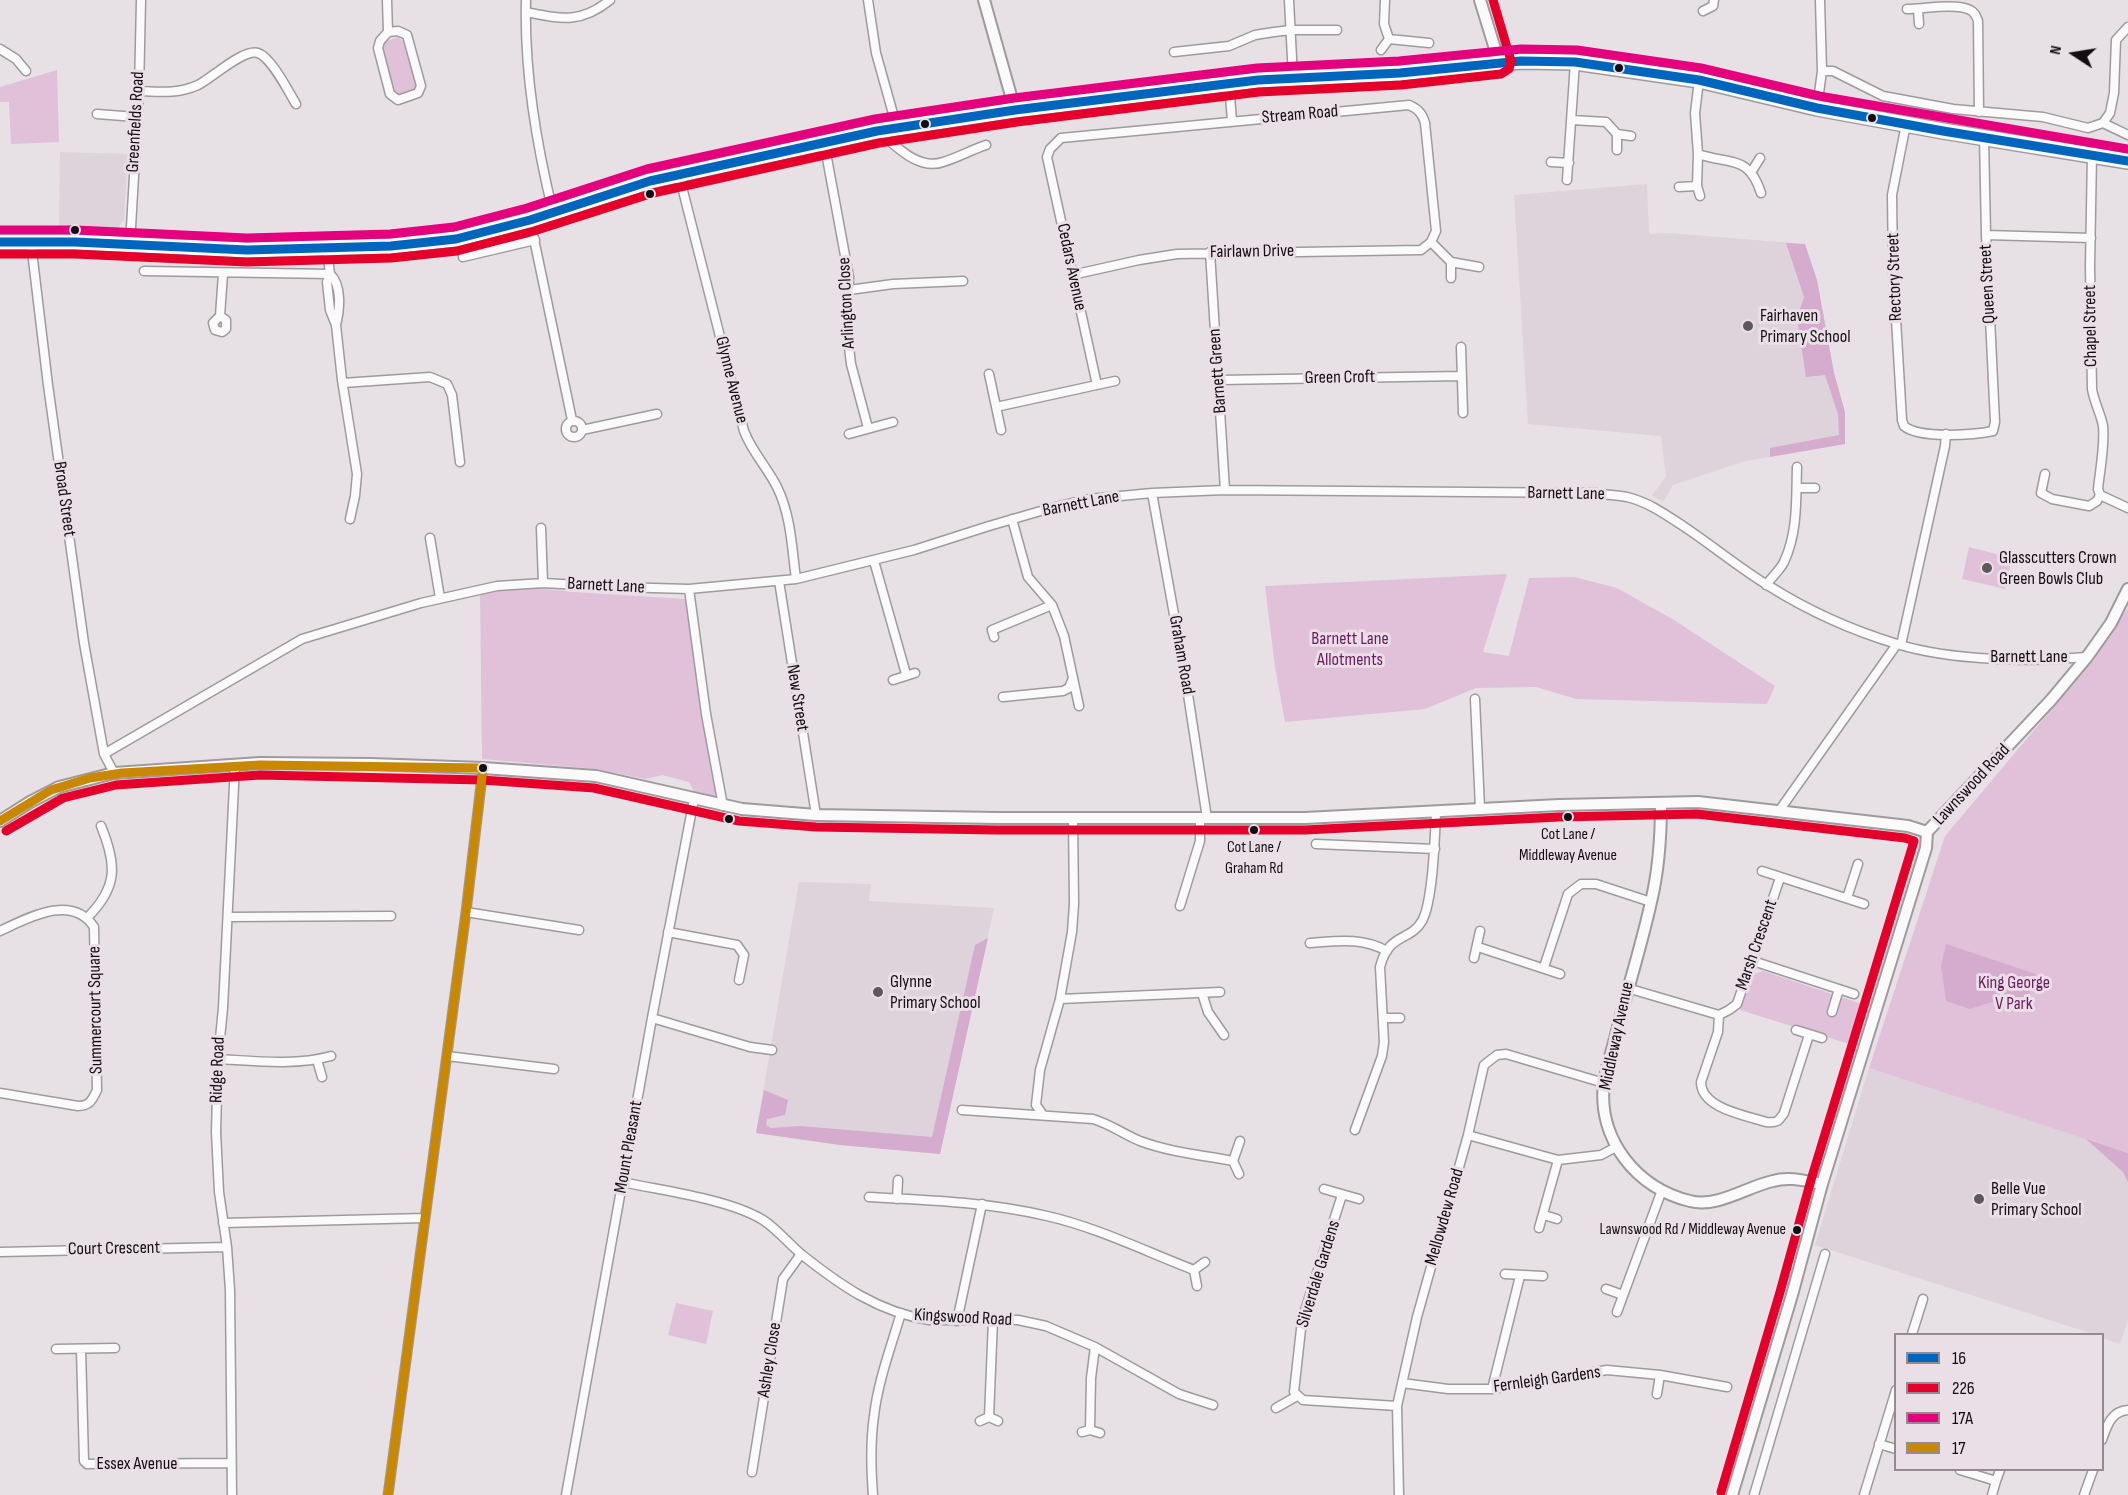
<!DOCTYPE html>
<style>
body{margin:0}
#map{position:relative;width:2128px;height:1495px;overflow:hidden;background:#e7e1e6;font-family:"Sofia Sans Condensed",sans-serif}
canvas{display:block}
.legend{position:absolute;left:1894px;top:1333px;width:210px;height:138px;box-sizing:border-box;background:#eadee7;border:2px solid #948b91;margin:0;padding:8px 10px;list-style:none;font-size:18px;color:#120e11}
.legend li{display:flex;align-items:center;gap:12px;height:30px}
.legend b{width:30px;border:2px solid #948b91}
.north{position:absolute;left:2044px;top:24px;width:60px;height:60px;-webkit-text-stroke:4px #eadee7;paint-order:stroke;rotate:282deg;font-size:16px;font-weight:700;line-height:24px;text-align:center;color:#120e11}
.north::after{content:'';display:block;margin:auto;width:21px;height:27px;background:#120e11;clip-path:polygon(50% 0,100% 100%,50% 72%,0 100%)}
</style>
<div id="map">
<canvas width="2128" height="1495"></canvas>
<ul class="legend">
<li><b style="height:8px;background:#0065bd"></b>16</li>
<li><b style="height:8px;background:#e4002b"></b>226</li>
<li><b style="height:8px;background:#e5007d"></b>17A</li>
<li><b style="height:8px;background:#c98803"></b>17</li>
</ul>
<div class="north">N</div>
</div>
<script>
const c = document.querySelector('canvas').getContext('2d');
c.lineJoin = 'round';
function fillPath(path, color) { c.fillStyle = color; c.fill(path, 'evenodd'); }
function strokePath(path, color, width, dash) { c.strokeStyle = color; c.lineWidth = width; c.lineCap = dash ? 'butt' : 'round'; c.setLineDash(dash || []); c.stroke(path); }
function label(font, color, halo, rows, align = 'center') {
  c.font = font + ' "Sofia Sans Condensed",sans-serif'; c.lineWidth = 6; c.setLineDash([]); c.textBaseline = 'middle'; c.strokeStyle = halo; c.fillStyle = color; for (const [text, x, y, turn = 0] of rows) {
    c.save(); c.translate(x, y); c.rotate((+turn || 0) * Math.PI / 180); c.textAlign = isNaN(turn) ? turn : align; if (halo) c.strokeText(text, 0, 0); c.fillText(text, 0, 0); c.restore();
  }
}
const built = new Path2D(`
 M60,152l68,2 -4,65 -8,12h-57z
 M1647,184l2,50 19,-1 137,11 12,36 17,93 11,39v32l-100,17 -72,24 -10,17 -11,-7 14,-18 -5,-41 -133,-12 -14,-229z
 M799,882l72,2 -2,17 125,7 -54,246 -100,-9 -84,-12z
 M1869,1068l259,85v167l-8,24 -17,-6 -1,-4h-9l-278,-89z`);
const green = new Path2D(`
 M398,37l5,4 13,46 -1,2 -19,6 -15,-48 3,-5z
 M57,70l2,72 -48,2 -2,-42h-9v-15z
 M1969,547l43,11 -7,31 -43,-10z
 M1507,574l-24,78 26,4 20,-78 45,-1 43,11 57,32 101,66 -8,18 -191,-5 -40,-12 -60,1 -51,21 -140,13 -10,-55 -10,-81z
 M527,587l48,5 110,7 31,198 -22,-5 -5,-10 -27,-7 -17,4 -49,-10 -114,-10 -2,-166z
 M2128,608v545l-259,-85 76,-232 106,-126z
 M1763,971l102,34 -13,40 -112,-35 12,-35z
 M676,1303l37,8 -7,33 -38,-9z`);
const forest = new Path2D(`
 M1786,243l19,1 12,36 17,93 11,39v32l-75,13v-9l69,-13 -1,-21 -13,-39 -19,2 -9,-59 7,-21z
 M988,938l-48,216 -100,-9 -84,-12 8,-43 24,10 -3,15 -18,4 -1,6 5,3 29,-2 132,11 43,-192z
 M1946,944l90,30 -9,26 -26,-1 -31,10 -24,-8 -5,-35z
 M2086,1139l42,14v29l-5,-10z`);
const minor = new Path2D(`
 M387,0l1,32 -8,9 -2,7 12,46 8,6 20,-7 3,-7 -14,-51 -9,-4 -10,1
 M526,0c-2,72 10,143 27,212
 M868,0l8,53 21,75
 M1289,0l4,78
 M1385,0l-1,24 5,15 40,4
 M1907,9c16,0 49,-6 63,1 5,2 6,6 8,11l1,91
 M1918,9l1,15
 M1703,11l10,-5 1,-6
 M526,12c35,7 55,12 84,-12
 M0,49l16,10 10,12
 M1381,50l8,-11
 M1174,52l55,-6 26,-11 19,-3 17,-2h46
 M1822,71h11l50,25 70,13 90,8 45,11 15,-5 7,-10 4,-20 2,-53 12,-13
 M1699,80l-4,33 3,41c33,11 51,1 63,39
 M1229,83l3,38
 M139,91c22,1 39,3 59,-6 14,-7 46,-37 60,-32 14,5 30,38 38,51
 M1817,108l5,-37 -2,-71
 M97,114l39,3
 M1572,120l34,2 11,12 14,2
 M2103,123l25,12
 M1906,124l-14,71 1,74 9,151 2,6c15,13 70,9 89,5l2,-9 -9,-187 -2,-98
 M878,131c17,14 40,40 65,31 14,-4 28,-12 43,-17
 M1617,134v16
 M824,142l25,135 -2,54 4,33 17,64
 M2092,154l-2,112 2,123c2,13 9,25 11,37 2,20 -3,43 -5,63l2,6 28,13
 M1551,162l18,1
 M1752,171l8,-13
 M679,175l65,256c8,21 23,36 33,56 14,28 15,62 19,92
 M1567,180l8,-118
 M1697,186l1,-32
 M1679,187l18,-1 3,10
 M530,220l42,200
 M1986,235l105,3
 M1431,242l20,20 28,5
 M31,243l17,142 36,258 20,111 10,19
 M130,244l9,-153 2,-91
 M327,249l3,25 -3,8 3,28 6,15 6,55 15,94 -2,22 -5,23
 M1210,252l15,238
 M463,257l72,-17
 M144,271l186,3
 M330,274c12,11 10,35 6,51
 M1072,275l67,-15 38,-6 244,-4 10,-8 5,-11 -11,-108c-3,-10 -7,-14 -16,-18l-348,33 -11,11 -3,8 50,228
 M1451,278v-16
 M849,290l44,-6 70,-3
 M220,316l6,4v9l-4,3 -7,-2 -2,-7 7,-7 3,-42
 M1461,347l2,66
 M989,374l12,56
 M1219,380l243,-4
 M343,383l87,-6 17,7 5,11 8,67
 M996,407l119,-26
 M566 429a8 8 0 1 1 16 0a8 8 0 1 1-16 0Z
 M582,430l75,-16
 M849,434l44,-12
 M2045,474l-4,19 11,6 37,7 8,-5 3,-6
 M1797,488h18
 M1152,493l33,182 22,143
 M541,528l2,55
 M430,538l10,60
 M874,561l32,113
 M779,581l37,234
 M1766,585c6,-8 14,-15 18,-23 14,-30 12,-63 13,-95
 M689,589l17,125 17,92
 M994,637l-2,-7 60,-25
 M1901,645l44,-199 1,-12
 M1073,678l6,28
 M893,680l22,-7
 M1003,697l60,-6 6,-3 4,-10 -9,-42 -12,-31 -24,-28 -16,-58
 M1475,699l5,109
 M104,754l198,-115 119,-36 76,-17 46,-3 74,4 72,2 107,-10 118,-29 75,-24 62,-18 38,-9 63,-6 73,-3 370,3c10,2 22,2 32,4 21,5 38,17 56,29 29,19 56,42 86,60 38,24 85,45 128,58 55,17 134,18 190,13
 M1779,811l118,-167
 M1316,844l119,5
 M1762,871l102,33
 M1847,898l11,-34
 M1180,906l20,-65v-23
 M466,912l113,18
 M228,917l163,-1
 M87,918c31,-31 30,-53 14,-92
 M0,931c28,-13 72,-38 94,-4l3,163c-5,10 -7,16 -19,16l-78,-13
 M668,932l69,13 7,10 -5,25
 M1310,943c27,-2 52,-6 77,8
 M1478,947l82,27
 M1474,958l6,-27
 M1753,961l101,33
 M1544,967l24,-73 13,-10h15l55,18
 M1627,988l92,27 10,-5 8,-6 43,-126
 M1202,993l6,19 16,23
 M1060,999l160,-7
 M1832,1012l7,-23
 M1719,1015l-1,17 -17,50c0,26 43,33 65,40 11,1 12,0 18,-9l25,-78
 M652,1018l98,29 22,3
 M1383,1018h17
 M1796,1030l26,8
 M447,1056l107,13
 M218,1059c37,2 77,7 113,-3
 M317,1060l5,17
 M962,1110l131,9c17,5 30,15 47,22 29,11 62,14 93,20l6,13
 M1043,1115l-7,-10 4,-35 20,-71 12,-67 2,-28 -1,-87
 M1355,1130l27,-74 2,-14 -4,-75c9,-35 30,-25 42,-46 11,-19 13,-85 14,-109
 M1468,1135l90,25 43,-5 15,-8
 M1233,1161l7,-20
 M623,1182c40,9 106,17 140,38 14,9 25,23 38,34 39,31 77,58 128,66h89l28,6 49,21 84,47 34,11
 M1324,1189l35,10
 M1342,1195l-40,125 -8,72 9,8 94,6
 M869,1197c60,3 119,5 178,19 49,11 100,36 147,54l3,16
 M897,1199l1,-19
 M1544,1215l13,4
 M223,1223l202,-5
 M1539,1228l19,-68
 M0,1252l227,-5
 M1194,1270l11,-8
 M1505,1274l38,2
 M1606,1289l17,6
 M1617,1312l45,-122
 M957,1321l25,-117
 M1912,1334l11,-35
 M56,1349l59,-1
 M81,1349l3,112 3,3 144,-1
 M1402,1383l46,6h44l115,-19 53,5 67,12
 M1492,1389l28,-113
 M1657,1394l3,-19
 M1276,1408l21,-12
 M989,1417l4,-97
 M980,1421l9,-4 9,4
 M1090,1430l1,-52 4,-31
 M1082,1432l8,-2 10,3
 M2102,1440c5,-14 9,-29 26,-30
 M1879,1444l17,5
 M1960,1470l36,11 -4,14
 M752,1472l31,-193 18,-25
 M1996,1481l4,-11
 M232,1495l-2,-205 -3,-43 -8,-55 -3,-60 2,-73 5,-51 12,-243
 M388,1495l78,-583 17,-144
 M566,1495l86,-477 42,-219
 M873,1495c-2,-26 -3,-52 1,-79 4,-35 17,-69 27,-103
 M1399,1495l-2,-89 20,-89 51,-182 16,-70 13,-10 9,-1 98,29
 M1754,1495l71,-241
 M1864,1495l32,-105
 M2084,1495l9,-25`);
const tertiary = new Path2D(`
 M984,0l31,110
 M1480,0l19,62
 M1661,803c0,33 -2,66 -10,99 -10,46 -25,91 -36,137 -4,14 -9,30 -11,44 -7,56 33,106 86,118 28,7 56,-14 83,-20 16,-5 33,0 49,3
 M0,821l30,-19 29,-15 55,-14 146,-10 111,1 112,4 113,8 146,33 74,6 181,3h308l254,-13 139,-3 210,24 19,6
 M1732,1495l60,-200 30,-111 104,-336 1,-16 124,-132 36,-43 24,-34 17,-34`);
const trunk = new Path2D(`
 M0,242h75l172,8 144,-4 65,-7 74,-19 120,-39 227,-50 138,-21 243,-30 142,-7 121,-12 54,1 124,18 118,28 126,23 185,30`);
const bus1 = new Path2D(`
 M0,242h75l172,8 144,-4 65,-7 74,-19 120,-39 227,-50 138,-21 243,-30 142,-7 121,-12 54,1 124,18 118,28 126,23 185,30`);
const bus2 = new Path2D(`
 M0,254h75l172,8 144,-4 66,-7 77,-20 119,-38 226,-50 138,-21 242,-30 142,-7 100,-11 8,-5 2,-8 -18,-61
 M6,831l57,-33 53,-13 144,-10 222,5 112,8 145,33 77,6 181,3h308l254,-13 138,-3 208,24 9,3 -103,339 -31,112 -59,200`);
const bus3 = new Path2D(`
 M0,230h76l171,8 143,-4 64,-7 73,-19 120,-39 228,-50 139,-21 243,-30 142,-7 122,-12 56,1 124,18 118,28 309,53`);
const bus4 = new Path2D(`
 M0,821l51,-31 39,-12 32,-5 138,-8 223,3 -17,144 -78,583`);
const markers = [
 [1619,68,5,"#120e11"],
 [1872,118,5,"#120e11"],
 [925,124,5,"#120e11"],
 [650,194,5,"#120e11"],
 [75,230,5,"#120e11"],
 [1748,326,6,"#5d585c"],
 [1987,568,6,"#5d585c"],
 [483,768,5,"#120e11"],
 [1568,817,5,"#120e11"],
 [729,819,5,"#120e11"],
 [1254,830,5,"#120e11"],
 [878,992,6,"#5d585c"],
 [1979,1199,6,"#5d585c"],
 [1797,1230,5,"#120e11"]
];
const busNames = [
 ["Cot Lane /",1568,835],
 ["Middleway Avenue",1568,856],
 ["Cot Lane /",1254,848],
 ["Graham Rd",1254,869],
 ["Lawnswood Rd / Middleway Avenue",1786,1230,"right"]
];
const streetNames = [
 ["Stream Road",1300,115,-5],
 ["Greenfields Road",136,122,-87],
 ["Fairlawn Drive",1252,252,-1],
 ["Cedars Avenue",1071,267,78],
 ["Rectory Street",1895,277,-92],
 ["Queen Street",1988,284,-93],
 ["Arlington Close",847,303,-93],
 ["Chapel Street",2091,326,-91],
 ["Barnett Green",1218,371,-94],
 ["Green Croft",1340,378,-1],
 ["Glynne Avenue",731,380,76],
 ["Barnett Lane",1566,494,1],
 ["Broad Street",64,499,82],
 ["Barnett Lane",1081,504,-11],
 ["Barnett Lane",606,586,3],
 ["Graham Road",1181,655,80],
 ["Barnett Lane",2029,657],
 ["New Street",797,698,81],
 ["Lawnswood Road",1972,785,-47],
 ["Marsh Crescent",1757,945,-71],
 ["Summercourt Square",96,1010,-91],
 ["Middleway Avenue",1617,1036,-78],
 ["Ridge Road",218,1070,-88],
 ["Mount Pleasant",629,1147,-80],
 ["Mellowdew Road",1445,1217,-74],
 ["Court Crescent",114,1249,-1],
 ["Silverdale Gardens",1319,1274,-73],
 ["Kingswood Road",963,1318,3],
 ["Ashley Close",770,1360,-81],
 ["Fernleigh Gardens",1547,1380,-8],
 ["Essex Avenue",137,1464]
];
const poiNames = [
 ["Fairhaven",1760,316],
 ["Primary School",1760,337],
 ["Glasscutters Crown",1999,558],
 ["Green Bowls Club",1999,579],
 ["Glynne",890,982],
 ["Primary School",890,1003],
 ["Belle Vue",1991,1189],
 ["Primary School",1991,1210]
];
const parkNames = [
 ["Barnett Lane",1350,639],
 ["Allotments",1350,660],
 ["King George",2014,983],
 ["V Park",2014,1004]
];
fillPath(built, '#ded2db');
fillPath(green, '#e0c1d9');
fillPath(forest, '#d5accd');
strokePath(minor, '#9e9a9d', 11);
strokePath(tertiary, '#9e9a9d', 14);
strokePath(trunk, '#9e9a9d', 18);
strokePath(minor, '#fbfafb', 8);
strokePath(tertiary, '#fbfafb', 10);
strokePath(trunk, '#fbfafb', 15);
strokePath(bus1, '#0065bd', 9);
strokePath(bus2, '#e4002b', 9);
strokePath(bus3, '#e5007d', 9);
strokePath(bus4, '#c98803', 9);
for (const [x, y, r, color] of markers) { const dot = new Path2D(); dot.arc(x, y, r, 0, 2 * Math.PI); c.fillStyle = color; c.fill(dot); strokePath(dot, '#eadee7', 2); }
label('16px', '#120e11', '#eadee7', busNames);
label('18px', '#120e11', '#eadee7', streetNames);
label('18px', '#120e11', '#eadee7', poiNames, 'left');
label('18px', '#6c195f', '#eadee7', parkNames);
</script>
